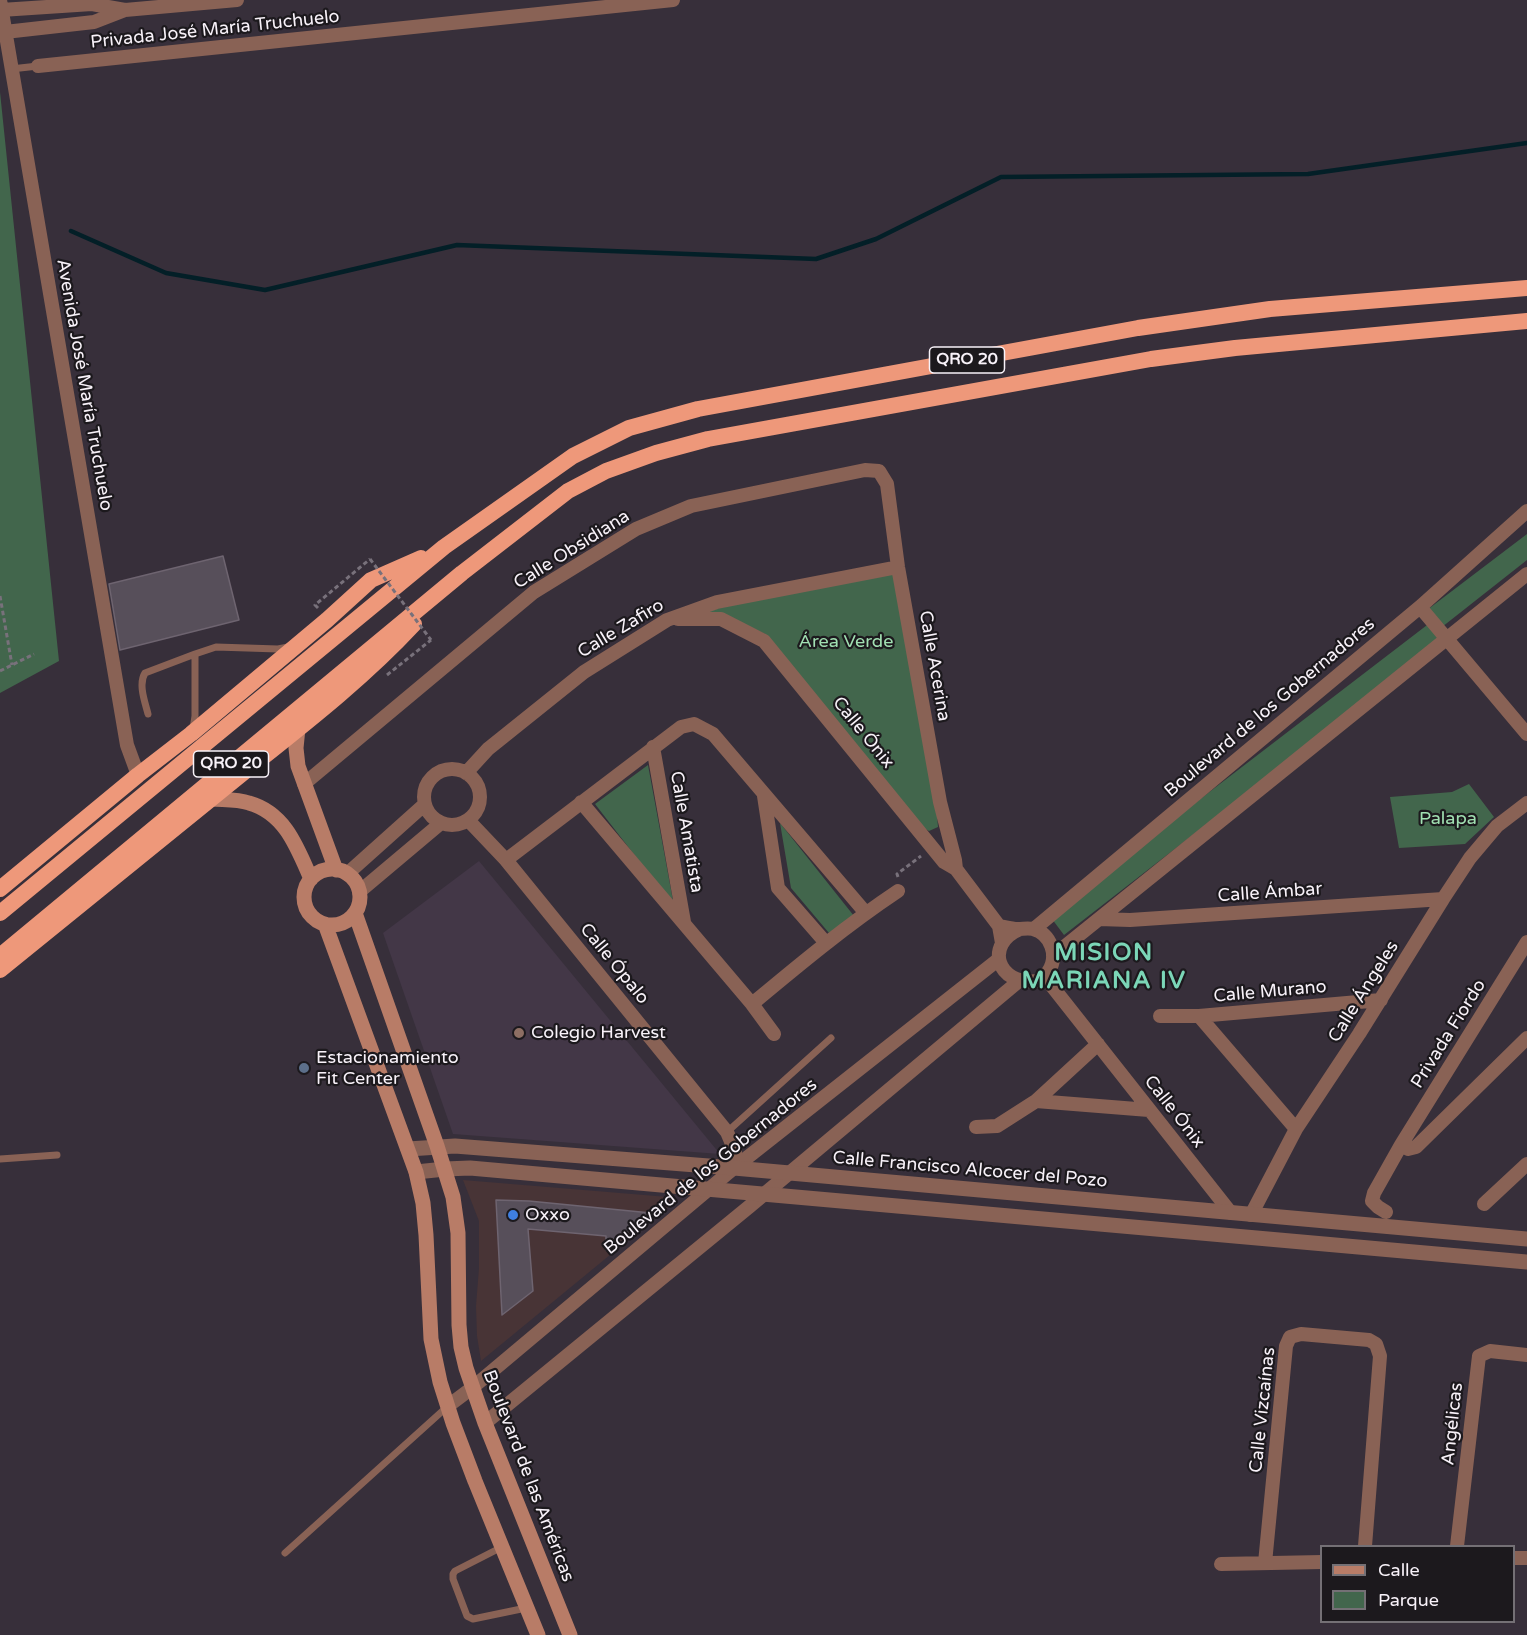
<!DOCTYPE html>
<html>
<head>
<meta charset="utf-8">
<style>
	body { margin:0 }
	#map { position:relative; width:1527px; height:1635px; overflow:hidden; background:#372f3a; font-family:"Varela Round",sans-serif }
	canvas { display:block }
	.legend { position:absolute; left:1320px; top:1545px; width:195px; height:78px; box-sizing:border-box; background:#1c191d; border:2px solid #747075; margin:0; padding:8px 10px; list-style:none; font-size:18px; color:#f8f2f9 }
	.legend li { display:flex; align-items:center; gap:12px; height:30px }
	.legend b { width:30px; border:2px solid #747075 }
</style>
</head>
<body>
<div id="map">
<canvas width="1527" height="1635"></canvas>
<ul class="legend">
<li><b style="height:8px;background:#b87c67"></b>Calle</li>
<li><b style="height:16px;background:#42664c"></b>Parque</li>
</ul>
</div>
<script>
const ctx = document.querySelector('canvas').getContext('2d');
ctx.lineJoin = 'round';
function paint(path, color) {
  ctx.fillStyle = color;
  ctx.fill(path, 'evenodd');
}
function stroke(path, color, width, dash) {
  ctx.strokeStyle = color;
  ctx.lineWidth = width;
  ctx.lineCap = dash ? 'butt' : 'round';
  ctx.setLineDash(dash || []);
  ctx.stroke(path);
}
function label(font, color, halo, rows, align = 'center') {
  ctx.font = font + ' "Varela Round",sans-serif';
  ctx.lineWidth = 4.5;
  ctx.setLineDash([]);
  ctx.textBaseline = 'middle';
  ctx.strokeStyle = halo;
  ctx.fillStyle = color;
  for (const [text, x, y, turn = 0] of rows) {
    ctx.save();
    ctx.translate(x, y);
    ctx.rotate((+turn || 0) * Math.PI / 180);
    ctx.textAlign = isNaN(turn) ? turn : align;
    if (halo) ctx.strokeText(text, 0, 0);
    ctx.fillText(text, 0, 0);
    ctx.restore();
  }
}
const commercial = new Path2D(`
	M463,1180l205,17 4,7 -191,157 -4,-25 -1,-30 3,-38v-47z`);
const built = new Path2D(`
	M479,861l241,293 -267,-20 -70,-201z`);
const green = new Path2D(`
	M0,92l59,569 -59,32z
	M1527,534v26l-85,67 -15,-17z
	M896,569l40,234 2,24 -9,4 -9,-5 -143,-171 -12,-21 -26,-12 -36,-9 32,-10z
	M1431,622l14,17 -381,296 -15,-20z
	M648,765l26,141 -79,-102z
	M1469,784l25,33 -29,27 -66,4 -9,-51 62,-5z
	M780,823l74,93 -25,17 -38,-45z`);
const stream = new Path2D(`
	M71,231l95,42 99,17 192,-45 359,14 60,-20 125,-62 307,-3 219,-31`);
const building = new Path2D(`
	M223,556l16,64 -119,30 -11,-66z
	M496,1200l33,1 122,12 -45,37v-14l-78,-7 5,62 -31,24z`);
const path = new Path2D(`
	M0,596l12,69
	M318,608l-3,-3 55,-46
	M0,671l34,-17
	M387,675l44,-35
	M898,877l-1,-3 24,-18`);
const service = new Path2D(`
	M11,69l27,-3
	M148,714c-3,-12 -10,-30 -3,-41l50,-19
	M193,729l2,-13v-62l21,-7 62,2 10,-2
	M727,1132l104,-94
	M0,1159l57,-4
	M502,1547l-47,24 -2,3v5l14,37 6,3 53,-11
	M285,1553l163,-147`);
const minor = new Path2D(`
	M0,0l127,745 11,30
	M1,10l91,-6 33,6
	M5,32l89,-10 31,-12 112,-10
	M38,66l635,-66
	M1420,607l107,127
	M678,619h43l43,22 180,221 12,7 43,57 3,17
	M653,747l31,175
	M424 797a28 28 0 1 1 56 0a28 28 0 1 1-56 0Z
	M466,773l22,-24 96,-77 83,-52 50,-18 181,-35
	M304,784l230,-192 102,-63 55,-23 174,-36 14,1 8,13 11,83 42,235 15,58 1,9
	M764,796l14,92 48,55
	M581,802l171,202 22,30
	M468,820l38,40 221,272 8,19 -1,17
	M506,860l175,-133 13,-3 19,10 152,178
	M347,874l77,-69
	M359,892l82,-69
	M1099,919l31,1 313,-21
	M999,926c6,1 13,3 19,3 5,0 10,-1 15,0 18,5 26,27 15,43 -3,4 -7,6 -11,9 -40,5 -53,-37 -17,-52
	M1034,929l386,-322 107,-96
	M1053,956l474,-382
	M1044,976l187,237
	M752,1004c48,-40 95,-79 146,-113
	M1160,1016h39l182,-16
	M1199,1016l97,113
	M1036,1101l113,9
	M976,1127l21,-1 39,-25 62,-57
	M1401,1145l7,4 8,-2 111,-109
	M1484,1204l43,-40
	M1386,1212l-8,-5 -6,-6 2,-8 27,-48 126,-203
	M1251,1215l45,-86 63,-95 84,-135 27,-41 27,-32 30,-23
	M448,1406l24,-18 262,-220 265,-209
	M485,1423l265,-217 269,-225
	M1457,1546l22,-190 11,-5 37,4
	M1514,1558h13
	M1265,1563l21,-217 4,-9 11,-3 68,6 7,4 4,12 -15,190
	M1221,1564l101,-2`);
const tertiary = new Path2D(`
	M408,1149l47,-3 279,22 793,71
	M416,1172l29,-3 25,-1 1057,94`);
const secondary = new Path2D(`
	M298,728l-2,20 2,18 38,104
	M212,799c12,1 25,0 37,4 36,10 48,44 62,76
	M304 897a28 28 0 1 1 56 0a28 28 0 1 1-56 0Z
	M355,913l82,233 16,51 5,36 1,92 2,22 5,21 19,55 85,212
	M325,924l91,248 7,31 3,32 5,104 9,43 13,41 22,58 63,154`);
const trunk = new Path2D(`
	M0,889l138,-114 53,-41 136,-114 44,-40 50,-22
	M0,913l444,-366 129,-91 56,-28 69,-19 440,-81 132,-19 257,-21
	M0,956l462,-383 106,-82 38,-20 50,-18 52,-14 443,-80 84,-11 292,-27
	M0,970c81,-66 162,-131 243,-197 59,-47 120,-94 171,-149`);
const pathBridge = new Path2D(`
	M370,559l61,81`);
const markers = [
	[519,1033,6,"#8d6e63"],
	[304,1068,6,"#5c6f8a"],
	[513,1215,6,"#3f7fe0"]
];
const shields = [
	[967,360,75],
	[231,764,75]
];
const shieldNames = [
	["QRO 20",967,360],
	["QRO 20",231,764]
];
const streetNames = [
	["Privada José María Truchuelo",215,30,-6],
	["Avenida José María Truchuelo",84,385,80],
	["Calle Obsidiana",572,550,-32],
	["Calle Zafiro",621,629,-31],
	["Calle Acerina",934,666,80],
	["Boulevard de los Gobernadores",1270,708,-40],
	["Calle Ónix",863,733,51],
	["Calle Amatista",686,832,80],
	["Calle Ámbar",1270,893,-4],
	["Calle Ópalo",614,964,51],
	["Calle Murano",1270,992,-5],
	["Calle Ángeles",1364,992,-58],
	["Privada Fiordo",1449,1034,-58],
	["Calle Ónix",1174,1112,52],
	["Boulevard de los Gobernadores",711,1167,-39],
	["Calle Francisco Alcocer del Pozo",970,1170,5],
	["Calle Vizcaínas",1263,1410,-84],
	["Angélicas",1453,1424,-84],
	["Boulevard de las Américas",528,1476,69]
];
const parkNames = [
	["Área Verde",846,642],
	["Palapa",1448,819]
];
const poiNames = [
	["Colegio Harvest",531,1033],
	["Estacionamiento",316,1058],
	["Fit Center",316,1079],
	["Oxxo",525,1215]
];
const districtNames = [
	["MISION",1104,954],
	["MARIANA IV",1104,982]
];
paint(commercial, '#483436');
paint(built, '#433747');
paint(green, '#42664c');
stroke(stream, '#031f27', 4.5);
paint(building, '#574f5a');
stroke(building, '#6e6470', 1.5);
stroke(path, '#78717b', 3, [4.5, 3]);
stroke(service, '#896255', 7);
stroke(minor, '#896255', 14);
stroke(tertiary, '#896255', 15);
stroke(secondary, '#b87c67', 15);
stroke(trunk, '#ee987a', 16);
stroke(pathBridge, '#78717b', 3, [4.5, 3]);
for (const [x, y, r, color] of markers) {
  const dot = new Path2D();
  dot.arc(x, y, r, 0, 2 * Math.PI);
  ctx.fillStyle = color;
  ctx.fill(dot);
  stroke(dot, '#1c191d', 2);
}
for (const [x, y, w] of shields) {
  const box = new Path2D();
  box.roundRect(x - w / 2, y - 13, w, 26, 4.5);
  ctx.fillStyle = '#1c191d';
  ctx.fill(box);
  stroke(box, '#f8f2f9', 1.5);
}
label('bold 16px', '#f8f2f9', null, shieldNames);
label('18px', '#f8f2f9', '#1c191d', streetNames);
label('18px', '#a1e0b2', '#1c191d', parkNames);
label('18px', '#f8f2f9', '#1c191d', poiNames, 'left');
ctx.letterSpacing = '1.5px';
label('bold 24px', '#7bd6b7', '#1c191d', districtNames);
ctx.letterSpacing = '0px';
</script>
</body>
</html>
